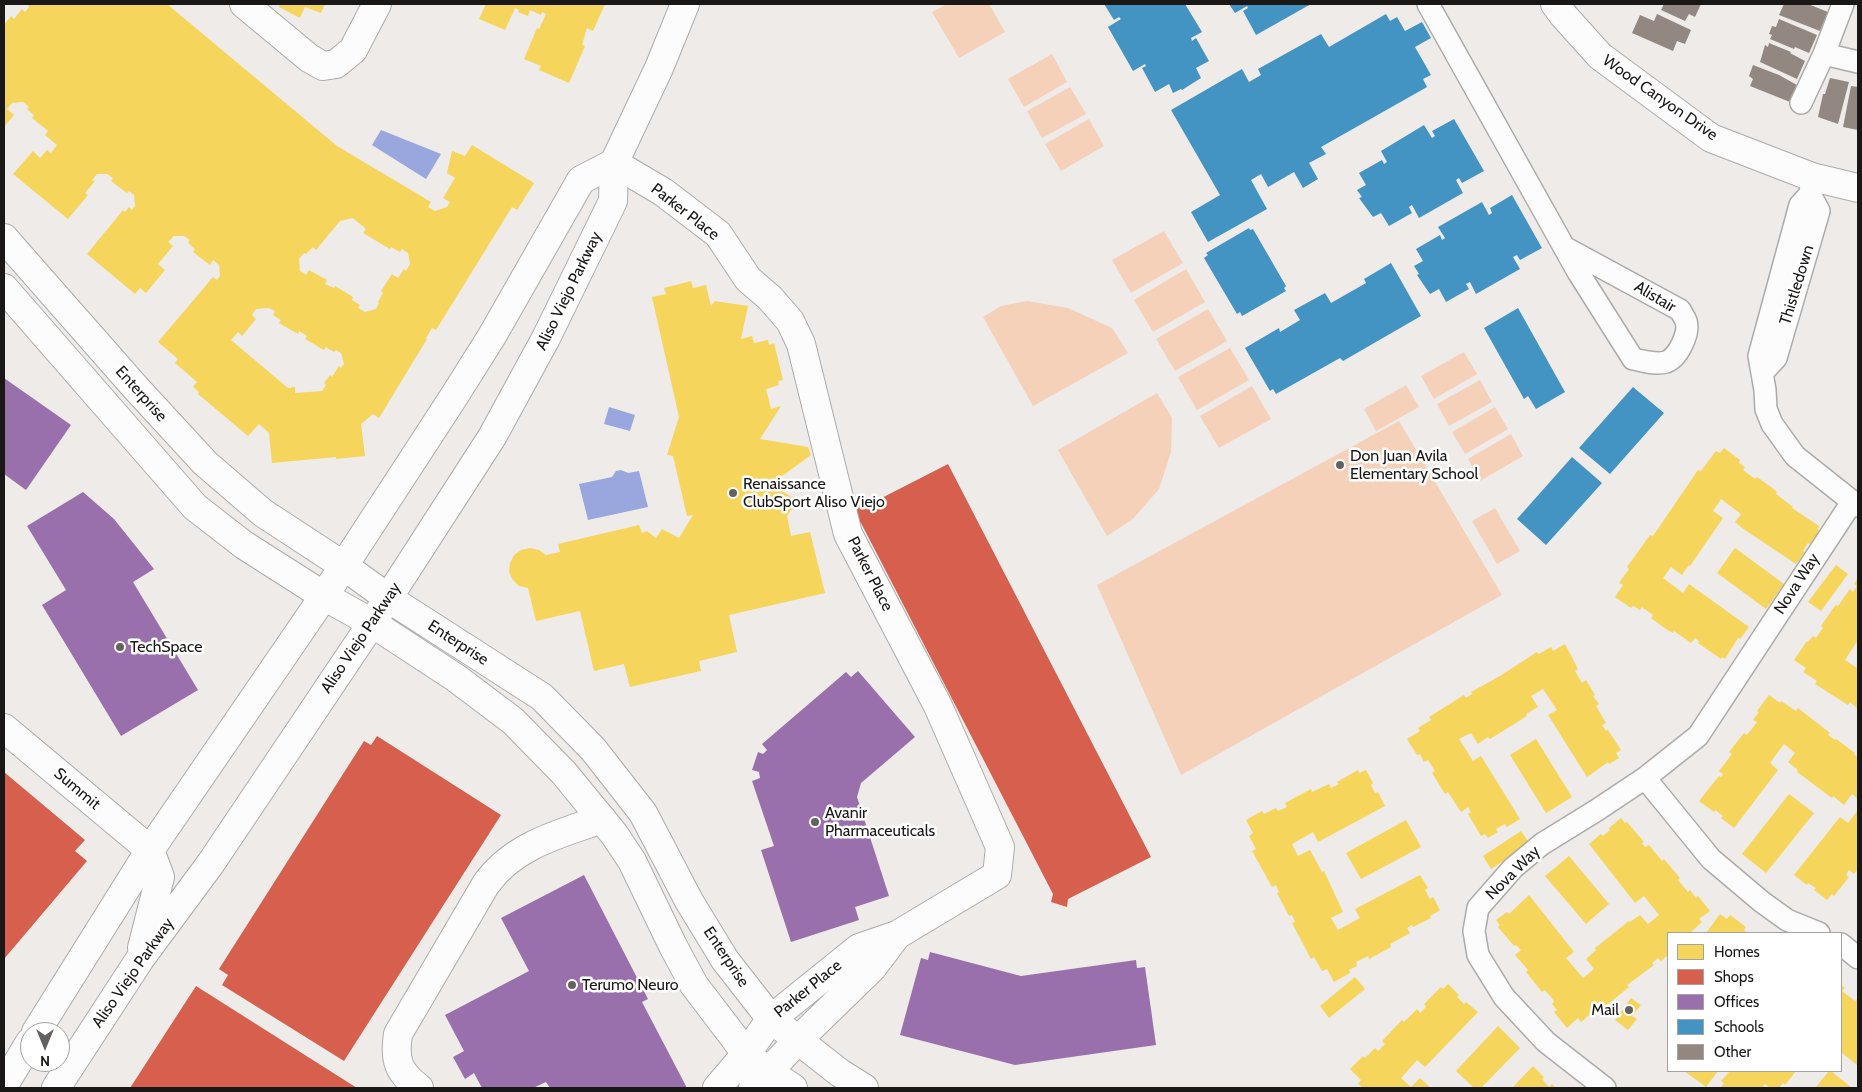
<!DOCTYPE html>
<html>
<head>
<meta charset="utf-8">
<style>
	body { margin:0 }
	#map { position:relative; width:1862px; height:1092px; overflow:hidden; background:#eeebe9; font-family:Cabin,sans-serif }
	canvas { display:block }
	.frame { position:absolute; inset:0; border:5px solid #1a1817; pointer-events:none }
	.legend { position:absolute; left:1667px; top:932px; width:175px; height:140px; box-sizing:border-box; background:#fff; border:1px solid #a3a3a2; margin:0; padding:6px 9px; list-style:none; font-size:15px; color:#1a1817 }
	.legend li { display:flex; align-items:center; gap:10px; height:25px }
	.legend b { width:25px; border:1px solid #a3a3a2 }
	.north { position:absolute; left:20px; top:1022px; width:50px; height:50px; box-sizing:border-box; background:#fff; border:1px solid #a3a3a2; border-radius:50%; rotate:180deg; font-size:14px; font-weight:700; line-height:20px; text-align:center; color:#1a1817 }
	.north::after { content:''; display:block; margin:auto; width:18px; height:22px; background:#646260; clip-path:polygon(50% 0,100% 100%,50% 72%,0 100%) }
</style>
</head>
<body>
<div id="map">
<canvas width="1862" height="1092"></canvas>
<div class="frame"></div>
<ul class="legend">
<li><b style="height:14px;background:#f6d55c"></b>Homes</li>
<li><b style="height:14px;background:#d6604d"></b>Shops</li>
<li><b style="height:14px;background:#9970ab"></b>Offices</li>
<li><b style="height:14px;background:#4393c3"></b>Schools</li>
<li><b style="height:14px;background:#928881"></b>Other</li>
</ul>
<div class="north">N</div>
</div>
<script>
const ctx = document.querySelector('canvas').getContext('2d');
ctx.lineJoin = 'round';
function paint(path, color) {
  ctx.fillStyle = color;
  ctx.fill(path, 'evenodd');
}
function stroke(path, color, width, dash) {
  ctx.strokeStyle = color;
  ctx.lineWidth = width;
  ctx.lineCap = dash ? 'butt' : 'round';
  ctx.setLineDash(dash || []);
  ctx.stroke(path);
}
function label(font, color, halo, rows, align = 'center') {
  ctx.font = font + ' Cabin,sans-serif';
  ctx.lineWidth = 5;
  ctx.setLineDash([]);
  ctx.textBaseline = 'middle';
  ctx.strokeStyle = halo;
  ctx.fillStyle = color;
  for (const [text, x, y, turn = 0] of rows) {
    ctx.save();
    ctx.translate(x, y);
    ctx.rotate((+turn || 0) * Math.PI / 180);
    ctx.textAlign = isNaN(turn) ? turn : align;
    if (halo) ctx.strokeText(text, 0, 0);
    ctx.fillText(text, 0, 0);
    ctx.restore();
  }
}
const green = new Path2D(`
	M947,4h42l16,28 -46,26 -27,-46z
	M1052,54l15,28 -43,25 -16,-28z
	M1070,87l16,27 -44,24 -15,-27z
	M1089,119l15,27 -43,25 -16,-27z
	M1164,231l19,32 -52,30 -19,-33z
	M1186,269l19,33 -52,30 -19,-32z
	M1027,301l41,7 44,20 16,25 -95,53 -50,-89 18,-11z
	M1208,309l19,32 -52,30 -19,-32z
	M1230,348l19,32 -52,30 -19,-33z
	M1464,352l13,22 -43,25 -13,-23z
	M1480,380l12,22 -43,24 -12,-22z
	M1406,385l13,22 -43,24 -12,-22z
	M1252,386l19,33 -52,29 -19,-32z
	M1157,393l15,25 -1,34 -12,37 -26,30 -26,17 -49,-86z
	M1495,407l13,22 -43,25 -13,-22z
	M1399,421l103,174 -321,180 -84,-190z
	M1511,434l12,22 -43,25 -12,-22z
	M1495,508l25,43 -23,13 -25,-43z`);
const water = new Path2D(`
	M381,130l60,24 -15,25 -54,-34z
	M609,407l26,8 -5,16 -26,-7z
	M621,470l7,3 11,-2 9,36 -60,13 -9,-36 33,-7 4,-6z`);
const homes = new Path2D(`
	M28,4h139l170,142 94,56 -3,5 7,4 12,-4 3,-5 -7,-4 12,-20 -8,-5 5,-22 13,5 7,-11 62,38 -17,27 -5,-3 -76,123 -4,-2 -6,10 1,1 -48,79 -6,-4 -12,10 4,32 -29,3v-2l-64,6 -3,-30 -10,-9 -11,12 -50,-42 1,-2 -6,-5 4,-5 -22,-19 3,-4 -20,-17 55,-65 4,3 3,-4 -1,-11 -6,-5 -3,5 -17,-13 2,-3 -7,-6 2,-3 -6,-4h-10l-6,6 5,4 -15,18 7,6 -19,23 -6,-5 -5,6 -48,-40 36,-44 2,2 4,-5 3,3 3,-4 -1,-11 -5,-4 -2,2 -16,-12 2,-3 -6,-4h-10l-5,6 3,1 -10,12 3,2 -20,24 -55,-45 20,-23 7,7 7,-8 4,3 6,-8 -12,-10 3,-4 -16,-13 2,-3 -7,-6 2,-2 -6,-5 -11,1 -5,6 7,6 -10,12v-102l7,-9 3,3 8,-10 3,3 4,-5zM353,218l13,11 -3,4 27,16 1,-2 9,5 2,-3 6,4 2,11 -4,7 -2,-2 -6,9 -6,-4 -11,17 2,2 -5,9 1,1 -3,6 -11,3 -7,-4 2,-3 -8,-5 1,-3 -18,-11 -1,2 -9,-4 2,-4 -18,-10 -3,5 -6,-4 -1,-12 5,-6 2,1 7,-7 3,3 24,-29zM269,308l6,3 -2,4 8,5 -2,3 19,11 1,-3 8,5 -2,3 19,11 2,-3 8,5 2,-2 5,3 3,11 -3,4 -2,-2 -7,11 -2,-2 -6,8 2,2 -4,6 -27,2v-6l-7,1 -57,-48 7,-8 4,4 14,-17 -4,-4 4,-6z
	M280,4h45l-4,9 -16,-6 -5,11 -21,-11z
	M486,4h119l-12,27 -6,-3 -5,17 3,1 -16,37 -30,-13 2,-4 -17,-7 13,-31 2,1 7,-15 -4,-2 -1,3 -11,-5 -2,6 -10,-4 1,-2 -4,-2 -10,22 -26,-11z
	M691,281l2,7 13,-3 5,21 4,-5 33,5 -7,33 11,-3 2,7 14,-3 1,5 5,-2 9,37 -5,1 1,4 -13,4 5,20 10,-3 -21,33 48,8 3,8 -40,29 27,17 -11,15 4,20 19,-4 15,61 -96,22 8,37 -38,9 2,10 -71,16 -6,-23 -30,7 -14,-60 -44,10 -8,-33 -9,-2 -6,-6 -4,-8 1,-9 4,-8 7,-5 9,-2 9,2 7,5 14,-3 -2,-8 81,-19 3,8 5,-2 9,7 6,-9 17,9 14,-23 -6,1 -14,-60 -6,-1 12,-38 -27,-120 14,-3 -2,-6z
	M1724,448l16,12 -1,3 6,4 -2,3 12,9 2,-2 14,10 6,5 -1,2 17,13 -1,1 27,18 -1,4 2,1 -10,13 -2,-1 -5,8 2,1 -9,12 -54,-36 -7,-6 6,-8 -20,-15 -8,12 10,7 -33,48 -1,-1 -7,10 -11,-8 -8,11 20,15 6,-9 60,43 -9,12 -2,-1 -13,21 -3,-2 -1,2 -23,-16 1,-2 -4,-3 -4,5 -17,-12 -1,2 -7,-4 -15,-11 2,-3 -11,-8 -2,3 -7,-4 -2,2 -16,-11 8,-12 -4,-2 10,-14 -2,-2 23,-32 3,1 45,-66 3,1 15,-20 4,2z
	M1735,548l49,36 -18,25 -49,-36z
	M1836,565l12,9 -27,37 -13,-9z
	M1858,578v62l-13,20 12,8 1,-3v44l-8,-7 -2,3 -33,-21 2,-3 -14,-9 3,-4 -12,-8 13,-19 1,1 5,-6 3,2 7,-10 -2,-2 11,-16 4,-5 2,1 12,-17 3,3 4,-6 -3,-2z
	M1565,644l13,25 -3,2 7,12 4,-3 9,15 -2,1 6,8 -3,2 10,17 -4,2 4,6 2,-1 13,20 -5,3 3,5 -10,6 -1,-2 -21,15 -39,-62 9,-5 -14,-21 -12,7 7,11 -12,7 1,2 -37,23 -2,-2 -10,7 -7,-11 -12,6 14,22 8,-5 39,63 -13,8 -2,-3 -9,5 2,3 -10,6 -3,-4 -4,2 -13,-22 3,-2 -3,-5 -7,5 -13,-20 -3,2 -13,-21 3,-2 -7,-11 -4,2 -4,-8 -3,1 -10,-16 13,-8 -2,-3 13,-8 -2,-3 35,-22 2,3 6,-4 -1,-2 29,-16 37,-24 2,2 12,-7 2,4z
	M1769,695l11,8 1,-2 15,10 2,-3 32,25 -2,2 7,5 1,-1 19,14 -1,1 4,4v41l-6,-5 -8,11 -11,-9 -1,2 -35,-26 1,-2 -10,-8 7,-9 -11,-9 -14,19 8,7 -44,58 -13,-10 2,-2 -8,-6 -1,2 -15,-11 20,-25 2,1 2,-3 -4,-3 13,-17 -3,-2 15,-19 3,2 10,-13 -4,-2 6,-8 -2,-1z
	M1536,739l36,58 -26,16 -36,-58z
	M1358,770l1,3 7,-3 7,13 -2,2 4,8 3,-1 7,14 -67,36 -5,-10 -21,12 6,12 12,-6 12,22 2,-1 19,41 -12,6 7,12 22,-12 -5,-9 65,-34 8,13 -3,2 5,9 3,-2 7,13 -10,6 1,2 -18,9 -1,-2 -5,3 3,5 -20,11 1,3 -22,12 -1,-3 -12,6 1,4 -8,4 1,3 -16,9 -7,-13 -5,2 -8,-14 -3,2 -19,-36 3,-1 -3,-7 -3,1 -12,-23 2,-1 -3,-7 -4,2 -20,-36 4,-2 -7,-13 4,-3 -7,-13 16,-9 2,3 12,-6 2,3 9,-4 -2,-4 26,-14 1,3 17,-8 2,4 8,-4 -2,-2z
	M1789,794l25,19 -48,60 -24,-19z
	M1858,810v59l-4,5 -5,-4 -3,5 3,2 -15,19 -2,-2 -5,6 -13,-10 2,-2 -8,-5 -1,2 -13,-10 46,-58 8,6z
	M1621,818l4,5 2,-1 17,20 -2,1 3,4 4,-2 13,16 2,-2 16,19 -2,2 10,12 2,-2 6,8 2,-2 12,15 -11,8 3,3 -12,11h-22v22l-7,6 -3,-3 -6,5 2,2 -27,20 2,2 -33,27 -2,-3 -13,11 -3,-4 -11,10 -13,-16 3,-2 -5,-6 2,-3 -9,-11 -3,2 -16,-20 2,-2 -13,-15 6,-5 -5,-5 -2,1 -16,-19 2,-2 -4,-5 11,-8 2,2 20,-19 45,57 -8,6 17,20 11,-9 -8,-10 10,-9 -1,-2 34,-27 1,1 10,-7 8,9 11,-9 -15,-19 -9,7 -46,-59 12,-10 2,2 7,-6 -1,-2z
	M1406,820l15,27 -60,32 -15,-26z
	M1521,831l9,13 -39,25 -8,-13z
	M1569,856l40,48 -23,20 -41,-48z
	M1720,914l7,5 3,-4 16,12 -2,3 3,3h-41z
	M1355,977l10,12 -36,29 -9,-12z
	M1448,984l11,11 -2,2 7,7 2,-2 12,10 -53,55 -8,-7 -16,18 10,9 9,-9 11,10h-68l-5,-4 3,-4 -11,-11 13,-13 2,2 10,-10 3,3 7,-7 -3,-3 20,-21 2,2 13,-13 3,4 6,-6 -2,-3 17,-17 2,2z
	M1841,985l4,3 -3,3 13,10 2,-2 1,1v66l-17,-14z
	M1631,998l10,7 -9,11 5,3 -9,11 -13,-10z
	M1498,1026l22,22 -39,40h-7l-18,-17z
	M1533,1066l11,11 -2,2 7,8 3,-3 4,4h-44z
	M1684,1071h34l-12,16z
	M1730,1071h66l-11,14 -2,-2 -4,5h-9l-5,-4 -3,4h-42l4,-5 -3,-2z
	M1829,1071h2l21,17h-37z`);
const shops = new Path2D(`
	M948,464l203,393 -83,42 -1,8 -16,-5 2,-8 -192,-371 -8,-4 5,-15 8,2z
	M377,736l124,79 -157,246 -122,-76 6,-10 -9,-6 145,-228 7,4z
	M4,772l81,68 -10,11 12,10 -83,98z
	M196,986l161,102h-227z`);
const offices = new Path2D(`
	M4,378l67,47 -45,65 -22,-16z
	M83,492l31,27 40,50 -21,13 65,108 -77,46 -79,-131 24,-15 -39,-64z
	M858,671l57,66 -54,46 -4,14 32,99 -34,11 4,13 -68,22 -30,-92 13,-4 -22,-65 8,-3 -1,-6 -7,-2 6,-18 5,2 4,-4 -5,-6 84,-72 5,5z
	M584,875l64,124 -6,3 45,86h-137l-4,-6 -13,6h-51l-8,-15 -9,6 -12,-22 11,-6 -19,-36 84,-44 -28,-53z
	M930,952l91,24 115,-16 1,8 8,-1 11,78 -141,20 -115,-30 21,-77 7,2z`);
const schools = new Path2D(`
	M1104,4h81l17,28 -11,6 1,3 4,-3 13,23 -13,7 5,10 -19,12 -1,-1 -8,4 -4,-9 -14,8 -13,-24 4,-2 -1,-2 -12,7 -25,-44 13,-8 -2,-2 -5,3z
	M1229,4h82l-55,31 -13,-24 5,-3 -1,-2 -12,7z
	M1386,14l4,7 7,-4 8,14 17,-9 9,16 -16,9 16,28 -8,4 4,8 -106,60 5,7 -17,9 9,16 -15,9 -9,-16 -26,15 -7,-13 -10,6 16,29 -59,33 -17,-30 29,-17 -49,-85 71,-41 7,13 12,-7 -3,-6 63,-35 8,13z
	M1454,119l30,52 -22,12 -3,-5 -3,2 7,13 -44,25 -7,-13 -3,2 3,6 -23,13 -8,-13 -8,4 -14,-19 3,-1 -5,-7 9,-5 -7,-12 23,-13 2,4 3,-2 -6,-11 43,-26 8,13 3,-2 -3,-5z
	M1512,195l30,53 -22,12 -3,-5 -4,2 7,12 -44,25 -6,-12 -4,2 3,5 -23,13 -7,-13 -9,5 -13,-19 2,-1 -5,-8 9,-5 -7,-12 24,-14 2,5 3,-2 -7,-11 44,-25 7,13 3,-2 -2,-5z
	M1249,228l1,2 3,-1 33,57 -2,2 2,3 -44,25 -2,-4 -3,2 -33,-56 4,-3 -2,-2z
	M1391,263l30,53 -78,45 -3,-3 -64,36 -3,-5 -3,2 -25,-43 34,-20 1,4 20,-12 -6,-10 31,-17 6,10 35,-20 -2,-4z
	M1518,308l47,84 -29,17 -8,-13 -4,3 -40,-71z
	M1633,387l31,26 -54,61 -31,-26z
	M1572,457l30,26 -56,62 -29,-26z`);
const building = new Path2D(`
	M1664,4h37l-6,13 -6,-3 -4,7 -24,-11z
	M1784,4h24l20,8 -8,19 -41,-16z
	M1657,14l34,16 -6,14 -8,-3 -4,10 -41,-18 8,-18 14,6z
	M1779,19l38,16 -8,18 -14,-6 -1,2 -24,-10 2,-4 -3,-1 3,-8 4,1z
	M1769,43l22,9 -1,1 15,8 -8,18 -37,-17 5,-17 3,2z
	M1753,65l26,10 18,10 -7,17 -40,-16 3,-7 -4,-3z
	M1830,78l19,4 -11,42 -20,-7 5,-23h2z
	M1851,86l7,1v43l-15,-3z`);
const minor = new Path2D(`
	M1428,4l150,268 55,87c11,2 22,6 33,3 12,-4 24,-29 20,-41 -2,-4 -4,-8 -6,-11l-116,-63
	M1824,54l34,8
	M1801,103l23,-49 19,-50
	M1812,177l-2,17 -10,11 -41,151 6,34 1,19 6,15 23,32 63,50
	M1762,373l14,-15 43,-147 -9,-17
	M1645,778l53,-42 154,-234
	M1841,944l17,14
	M1605,1088l-59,-46 -42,-45 -26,-42 -4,-24 4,-23 35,-40 29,-24 55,-34 48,-32 66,81 51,43 25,18 32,13`);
const tertiary = new Path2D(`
	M244,4l65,54 14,8 13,-2 17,-14 24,-46
	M1555,4l9,12 36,40 111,82 101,39 46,11
	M614,163l49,29 55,42 30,45 22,19 20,23 11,23 47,190 90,172 62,141 -3,28 -100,60 -38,13 -88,71 -25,35 -29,34
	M4,728l146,122
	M419,1088c-21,-16 -25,-28 -21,-54l88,-150c28,-39 73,-50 116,-65
	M753,1088l45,-48 74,-72 25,-33`);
const secondary = new Path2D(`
	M4,238l131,149 70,76 58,50 81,53 44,32 154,99 51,52 50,64 46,88 36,59 46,59 69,54 24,15
	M4,288l191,219 49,38 80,51 48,27 84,55 57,43 51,52 50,61 18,27 41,85 21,39 42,55 10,14 21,17 26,17
	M142,948l18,-71 -10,-27
	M36,1032l114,-182 174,-254 129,-198 39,-62 89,-156 33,-17
	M4,1085l26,-43
	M56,1088l84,-129 71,-96 161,-240 120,-186 54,-99 67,-137 1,-38 45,-95 26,-64`);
const markers = [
	[1340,465,5,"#646260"],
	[733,493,5,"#646260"],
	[120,647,5,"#646260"],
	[815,822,5,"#646260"],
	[572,985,5,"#646260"],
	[1629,1010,5,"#646260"]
];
const streetNames = [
	["Wood Canyon Drive",1660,98,35],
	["Parker Place",685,212,38],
	["Thistledown",1797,285,-73],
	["Aliso Viejo Parkway",569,291,-64],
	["Alistair",1655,297,31],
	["Enterprise",141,394,48],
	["Parker Place",870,574,63],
	["Nova Way",1797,584,-57],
	["Aliso Viejo Parkway",361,638,-56],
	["Enterprise",458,643,33],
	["Summit",77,789,40],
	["Nova Way",1513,873,-45],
	["Enterprise",726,957,56],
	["Aliso Viejo Parkway",133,973,-55],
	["Parker Place",808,989,-39]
];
const poiNames = [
	["Don Juan Avila",1350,456],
	["Elementary School",1350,474],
	["Renaissance",743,484],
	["ClubSport Aliso Viejo",743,502],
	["TechSpace",130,647],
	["Avanir",825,813],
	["Pharmaceuticals",825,831],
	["Terumo Neuro",582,985],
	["Mail",1619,1010,"right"]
];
paint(green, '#f5d1b9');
paint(water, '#99a7de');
paint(homes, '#f6d55c');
paint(shops, '#d6604d');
paint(offices, '#9970ab');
paint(schools, '#4393c3');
paint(building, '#928881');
stroke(minor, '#adabaa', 24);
stroke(tertiary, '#adabaa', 30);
stroke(secondary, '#adabaa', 30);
stroke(minor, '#fcfcfc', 21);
stroke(tertiary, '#fcfcfc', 28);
stroke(secondary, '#fcfcfc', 28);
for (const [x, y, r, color] of markers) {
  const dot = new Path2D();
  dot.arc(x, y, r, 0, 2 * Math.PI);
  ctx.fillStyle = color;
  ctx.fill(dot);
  stroke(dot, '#fff', 2);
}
label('16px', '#1a1817', '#fff', streetNames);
label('16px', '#1a1817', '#fff', poiNames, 'left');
</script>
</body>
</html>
